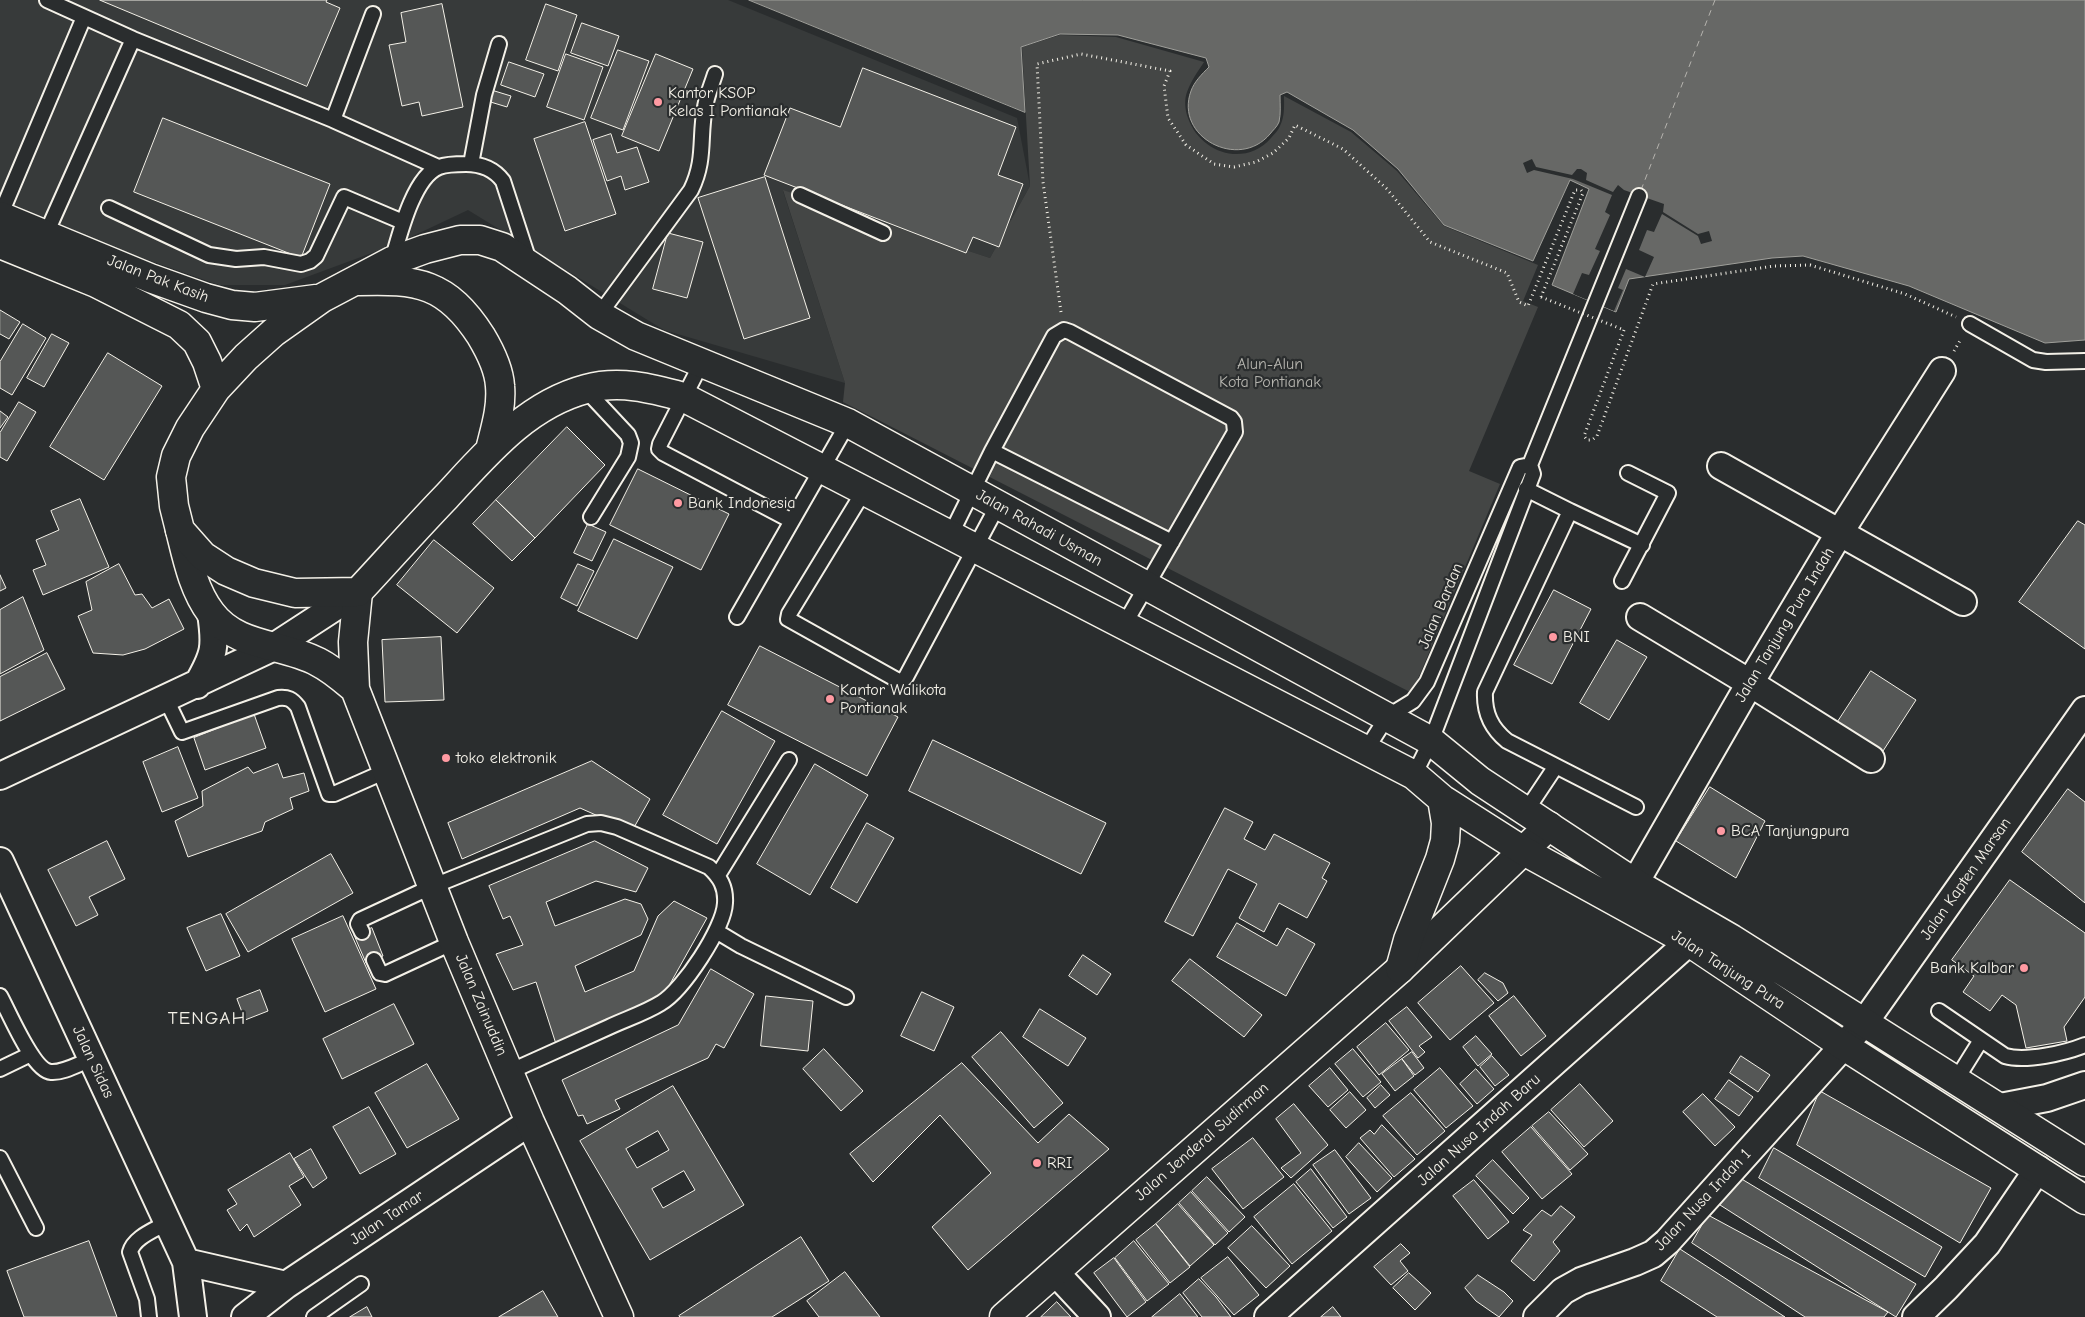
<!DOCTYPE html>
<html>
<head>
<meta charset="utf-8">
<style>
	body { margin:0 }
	canvas { display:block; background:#2a2d2e }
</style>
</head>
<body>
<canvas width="2085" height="1317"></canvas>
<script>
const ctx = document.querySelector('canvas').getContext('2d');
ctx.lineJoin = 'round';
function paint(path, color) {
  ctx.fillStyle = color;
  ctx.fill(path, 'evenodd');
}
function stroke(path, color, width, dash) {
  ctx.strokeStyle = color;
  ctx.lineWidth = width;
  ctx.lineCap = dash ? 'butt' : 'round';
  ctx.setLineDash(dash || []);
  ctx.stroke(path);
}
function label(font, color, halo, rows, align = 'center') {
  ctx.font = font + ' "Comic Neue",sans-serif';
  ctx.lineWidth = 4.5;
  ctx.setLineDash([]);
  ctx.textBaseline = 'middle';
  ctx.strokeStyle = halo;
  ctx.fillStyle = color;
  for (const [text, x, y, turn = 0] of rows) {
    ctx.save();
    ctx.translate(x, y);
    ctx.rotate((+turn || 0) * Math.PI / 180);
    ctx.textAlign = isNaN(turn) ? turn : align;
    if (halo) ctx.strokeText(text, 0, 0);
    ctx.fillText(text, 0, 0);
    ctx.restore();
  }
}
const built = new Path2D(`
	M0,0h728l289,118 13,68 -40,72 -207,-67 62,192 -181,-53 -196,-120 -72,34 -111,41h-66l-219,-77z`);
const green = new Path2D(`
	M1060,35l56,2 88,25c-6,9 -13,19 -17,30 -3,8 -2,18 1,26 12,35 57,50 83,20 3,-4 7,-7 9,-12 5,-10 4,-20 4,-30l67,36 46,39 47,55 94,39 -15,36 15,6 -69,164 31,13 -88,209 -569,-291 2,-19 -62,-193 207,68 40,-72 -8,-139z`);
const water = new Path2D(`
	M749,0h1336v340l-40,3 -136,-57 -106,-30 -31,2 -143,21 -13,33 -64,-27 37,-96 -19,-9 -37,81 -89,-36 -46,-56 -45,-39 -66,-38 -7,3c0,10 1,18 -1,27 -2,5 -6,8 -9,12 -31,37 -96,3 -79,-43 3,-9 11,-17 18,-24l-3,-9 -88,-23 -58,-1 -39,13 4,65z`);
const pier = new Path2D(`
	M1532,159l4,8 36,8 5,-6h4l6,4 -1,7 27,12 5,-7 6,5 40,14 -1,8 35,22 11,-3 3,10 -11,3 -3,-8 -36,-22 -8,18 -7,-2 -8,20 15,7 -9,20 -19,-8 -8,19 5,2 -9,21 -41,-17 9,-21 7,2 11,-24 -5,-2 15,-34 -5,-3 7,-17 -39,-16 -39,-9 -7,3 -4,-10z`);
const ferry = new Path2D(`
	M1641,190l74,-190`);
const building = new Path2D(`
	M100,0h227l-1,2 14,6 -33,78z
	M442,4l21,103 -41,9 -3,-14 -17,4 -13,-61 17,-3 -5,-29z
	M546,4l31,11 -19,56 -32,-11z
	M582,23l37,13 -11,30 -37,-13z
	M618,50l31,11 -26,69 -32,-12z
	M566,54l37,13 -19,53 -37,-13z
	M656,54l37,15 -34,82 -37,-15z
	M509,62l35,12 -9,23 -34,-12z
	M863,68l153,59 -18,48 25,9 -24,63 -26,-10 -7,16 -202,-78 26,-67 50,19z
	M488,89l23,7 -4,11 -23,-7z
	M163,118l167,66 -29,74 -167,-66z
	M585,122l31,92 -51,17 -31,-92z
	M611,134l6,19 20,-6 12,35 -24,8 -4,-14 -14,5 -14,-41z
	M765,177l45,141 -66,21 -46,-141z
	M668,233l35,9 -16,56 -34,-9z
	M0,310l20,12 -11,17 -9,-5z
	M23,324l23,14 -34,57 -12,-7v-26z
	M52,334l17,9 -25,44 -17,-9z
	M108,353l54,33 -58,94 -54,-33z
	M19,402l17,10 -29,49 -7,-4v-24z
	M0,411l8,6 -8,11z
	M567,427l38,38 -70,73 -39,-38z
	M638,469l91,45 -28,56 -91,-45z
	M80,499l29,68 -66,28 -10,-25 13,-5 -10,-25 23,-10 -8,-19z
	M496,500l39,38 -23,23 -39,-37z
	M2078,521l7,4v124l-66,-47z
	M588,524l18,8 -14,29 -18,-8z
	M614,539l59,28 -36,72 -59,-28z
	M434,540l60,48 -37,45 -60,-48z
	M119,564l16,31 7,-1 10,14 17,-9 15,30 -39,20 -22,6 -30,-2 -15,-37 14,-6 -6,-28z
	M578,564l16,7 -17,35 -16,-8z
	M0,575l6,13 -6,3z
	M1554,590l37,19 -39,75 -38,-19z
	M23,597l21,53 -44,24v-64z
	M441,637l3,63 -59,2 -3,-62z
	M1617,640l30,17 -38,63 -29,-17z
	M760,646l138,71 -31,59 -139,-71z
	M47,653l18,36 -65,32v-44z
	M1871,671l45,29 -33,51 -46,-28z
	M722,711l53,30 -58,103 -54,-29z
	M254,714l12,34 -61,22 -11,-32z
	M933,740l173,83 -25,51 -172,-83z
	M178,747l20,51 -36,14 -19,-50z
	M592,761l58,38 -18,32 -52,-23 -118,51 -14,-36z
	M278,764l5,14 21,-5 5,18 -19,7 3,11 -28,13 -3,9 -74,26 -13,-36 28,-15 -1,-15 46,-24 5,6z
	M815,764l53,31 -58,100 -53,-31z
	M1710,787l55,34 -29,57 -60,-37z
	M2068,789l17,13v101l-63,-51z
	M1225,808l28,14 -9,17 21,11 9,-16 56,29 -8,15 5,3 -20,37 -28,-15 -15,29 -25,-14 18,-34 -29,-15 -35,67 -28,-14z
	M867,823l27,15 -37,65 -26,-15z
	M107,841l18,38 -36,18 9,18 -22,11 -28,-56z
	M595,841l53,27 -12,24 -40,-11 -50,21 9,24 70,-27 16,5 7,15 -7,16 -66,31 10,26 49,-21 24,-55 16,-15 33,17 -46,82 -105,44 -20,-62 -23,8 -17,-36 27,-9 -13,-29 -7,3 -14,-33z
	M331,854l22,39 -105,59 -22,-38z
	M2010,880l75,53v64l-21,30 3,14 -41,7 -10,-43 -14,-10 -12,16 -27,-19 11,-16 -22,-16z
	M221,914l19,42 -34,15 -19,-43z
	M343,916l33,73 -51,23 -33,-73z
	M1237,923l40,23 10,-18 28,16 -29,52 -69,-39z
	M372,928l11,28 -17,7 -12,-28z
	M1083,955l28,19 -14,21 -28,-19z
	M1190,959l72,56 -18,22 -72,-56z
	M1461,966l33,37 -44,37 -32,-37z
	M711,969l43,25 -30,54 -8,-4 -8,14 -93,42 5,9 -33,15 -4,-9 -5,1 -16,-36 116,-55z
	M1485,973l18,10 5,10 -10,8 -20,-21z
	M260,990l8,21 -23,9 -8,-21z
	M922,992l32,15 -20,44 -33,-15z
	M766,996l47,5 -5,50 -47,-5z
	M1514,996l32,40 -25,20 -32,-40z
	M394,1004l20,40 -72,35 -19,-40z
	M1407,1007l25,30 -13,9 6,6 -7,6 -29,-37z
	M1040,1009l46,29 -18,28 -45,-29z
	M1386,1023l23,27 -30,25 -22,-28z
	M1001,1032l62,71 -29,25 -62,-71z
	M1476,1036l16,18 -14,12 -15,-19z
	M824,1049l39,42 -22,20 -38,-42z
	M1353,1049l28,33 -18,15 -28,-33z
	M1412,1052l12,16 -9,7 -13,-16z
	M1492,1056l17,19 -14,11 -15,-19z
	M1741,1056l29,19 -12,17 -28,-19z
	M1402,1059l12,17 -19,15 -13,-17z
	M962,1063l76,80 31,-29 40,35 -141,121 -36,-43 59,-54 -51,-58 -67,67 -23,-28z
	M427,1064l32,55 -52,29 -32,-55z
	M1330,1068l18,22 -20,17 -19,-21z
	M1440,1068l33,38 -27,22 -32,-38z
	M1476,1069l18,20 -17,15 -17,-20z
	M1729,1080l24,17 -14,19 -24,-17z
	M1580,1084l33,37 -29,26 -33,-37z
	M1381,1085l9,10 -15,13 -8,-10z
	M673,1086l71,119 -94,55 -70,-119zM658,1131l11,19 -32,18 -11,-19zM684,1171l11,19 -32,18 -11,-19z
	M1820,1091l171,97 -31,55 -163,-98z
	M1350,1092l16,18 -20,18 -16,-18z
	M1411,1093l34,38 -28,24 -34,-39z
	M1703,1094l32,33 -20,19 -32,-34z
	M1294,1104l34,41 -37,33 -10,-10 20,-15 -25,-34z
	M369,1107l27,47 -36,20 -27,-47z
	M1549,1112l39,42 -18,16 -38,-44z
	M1382,1125l33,34 -21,18 -34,-39 10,-8 4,4z
	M1531,1127l41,47 -30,25 -40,-47z
	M1253,1138l31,39 -41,32 -31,-40z
	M1359,1143l33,35 -15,14 -31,-35z
	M1774,1148l168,99 -17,30 -166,-99z
	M311,1149l16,29 -14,10 -19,-29z
	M1335,1150l36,48 -22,16 -36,-49z
	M290,1153l14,24 -15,9 12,19 -47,32 -7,-13 -7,7 -13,-21 10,-6 -9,-14z
	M1493,1160l36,38 -16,16 -37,-38z
	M1311,1169l36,48 -14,11 -37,-46z
	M1207,1177l38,40 -16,15 -37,-41z
	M1740,1178l176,106 -20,33 -176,-112z
	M1474,1180l35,42 -21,17 -35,-43z
	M1294,1184l38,47 -40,33 -38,-47z
	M1191,1192l37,41 -13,12 -36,-42z
	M1178,1204l36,41 -24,21 -34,-42z
	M1561,1206l14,11 -22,25 7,9 -26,30 -23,-20 21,-26 -9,-5 19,-20 9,6z
	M1708,1215l180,97 -4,5h-79l-113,-74z
	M1156,1224l34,43 -20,16 -34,-43z
	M1252,1226l38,40 -24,22 -38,-40z
	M801,1237l28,44 -57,36h-92l-1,-1z
	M89,1241l28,76h-93l-17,-46z
	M1134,1241l35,43 -22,17 -32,-43z
	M1401,1244l9,9 -10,8 8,10 -17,14 -17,-18z
	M1680,1249l105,68h-68l-56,-36z
	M1228,1257l31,38 -25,20 -33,-37z
	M1114,1258l32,44 -19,15 -33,-44z
	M845,1272l35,45h-61l-12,-16z
	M1409,1273l22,20 -16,17 -22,-22z
	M1478,1275l26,17 9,9 -14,16 -23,-16 -11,-13z
	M1199,1279l17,18 15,20h-29l-19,-24z
	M543,1291l15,26h-59z
	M1180,1294l18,23h-46z
	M1057,1302l14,15h-30z
	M367,1307l5,10h-22z
	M1333,1307l8,10h-20z`);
const path = new Path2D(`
	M1061,312l-18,-130 -6,-118 44,-10 89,17 -6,15 4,32 18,27 28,19 20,3 22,-5 17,-9 16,-15 6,-13 48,24 44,40 43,53 77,31 12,29 9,4 47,-116h6l2,3 -42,104
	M1624,330l-40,106 3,4h5l5,-4 56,-152 121,-18 36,-1 95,29 51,23
	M1954,351l7,-12`);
const service = new Path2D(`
	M47,0l86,39 200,81 105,47
	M333,120l40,-106
	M471,164l13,-69 15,-51
	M800,195l83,38
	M109,208l100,47 27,4 28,-2 37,7 9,-3 6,-5 28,-59 59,25
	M0,216l84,-199
	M46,234l87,-195
	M392,261c7,-24 21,-84 47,-94 8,-3 18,-3 27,-3 14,0 28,5 37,17l26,80
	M599,315l92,-125c15,-31 8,-52 14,-83 2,-12 7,-23 10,-33
	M1970,324l63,36 13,2 39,-1
	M702,362l-42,82 -1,5 4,4 129,68
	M585,389l43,46 3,8 -3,14 -37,60
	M992,451l180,91
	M1526,489l44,22
	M864,491l-75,123 -1,5 109,61 5,1 4,-4 92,-172
	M950,536l42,-85 62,-115 10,-6 6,2 161,86 3,4 1,10 -111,193
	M1622,581l46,-88 -40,-20
	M737,617l111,-194
	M166,699l16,33 96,-34c10,-1 14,1 20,9l31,87h5l52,-23
	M1366,750l21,-33 26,-16 14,-19 93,-215 10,-2
	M1414,775l17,-34 102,-267 -3,-9 109,-269
	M1636,807l-129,-66c-16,-13 -23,-28 -22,-49l85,-181 72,34
	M1526,811l30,-45
	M718,875l71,-115
	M716,931l25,15 105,51
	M362,932l-4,-8 2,-4 71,-33 156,-63 14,-1 16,4 92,40c11,10 17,20 16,36 -1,25 -42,87 -64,100 -16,10 -35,16 -52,24 -33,15 -67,30 -100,45
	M374,960l6,13 5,1 69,-32
	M0,996c9,16 33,75 51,76 13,1 29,-9 41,-13
	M1939,1011l66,45c21,6 60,-3 80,-11
	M0,1069l31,-15
	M1956,1080l25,-40
	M0,1158l36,70
	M149,1317l-2,-18 -17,-47c4,-15 25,-22 38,-30
	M314,1317l47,-33`);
const minor = new Path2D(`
	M1721,466l242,136
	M1640,617l110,66 121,76
	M197,685c18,-31 19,-38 14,-72
	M0,776l272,-128 86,-56
	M0,861l186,401 7,55
	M1635,883l115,-200 90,-151 102,-161
	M2000,1107l47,-9 38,-13
	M186,1262l100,23
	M1055,1272l42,45
	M245,1317l41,-32 244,-163
	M1268,1317l421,-375
	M1537,1317l26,-26 18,-10 54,-19 18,-8 14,-12 197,-219 221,-313
	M1916,1317l30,-29 41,-44 51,-75`);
const tertiary = new Path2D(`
	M180,530c7,28 13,59 31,83 26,35 71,30 107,49 14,7 25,17 37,27
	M358,592l-5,50 2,47 99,253 76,180 89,195
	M1004,1317l396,-348 149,-143`);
const trunk = new Path2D(`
	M0,216l150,62 56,20 26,7 23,2 61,-8
	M0,244l96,39 83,42 18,17 10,20 9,27
	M358,281c60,-2 89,2 123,55 9,15 18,33 19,50 2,22 -5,43 -10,64
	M1400,969l8,-29 32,-81 5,-18 1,-18 -4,-24
	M2085,1162l-353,-223 -97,-56 -155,-102 -49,-40 -583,-318 -212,-87 -37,-21 -32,-25 -65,-43 -22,-7h-20l-35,9 -33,12 -70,37 -48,34 -28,25 -30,32 -26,39 -14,28 -5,21 3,29 6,24 23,26 23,15 28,12 41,10 63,-1c29,-31 58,-64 88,-95 40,-43 80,-92 140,-108 33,-9 65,-1 97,8l731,378 28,24 80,51 167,92 155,104 241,154`);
const pathBridge = new Path2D(`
	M1541,297l83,33`);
const markers = [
	[658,102,5,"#ff9aa2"],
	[678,503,5,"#ff9aa2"],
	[1553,637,5,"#ff9aa2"],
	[830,699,5,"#ff9aa2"],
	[446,758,5,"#ff9aa2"],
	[1721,831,5,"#ff9aa2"],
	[2024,968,5,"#ff9aa2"],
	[1037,1163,5,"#ff9aa2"]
];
const poiNames = [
	["Kantor KSOP",668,93],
	["Kelas I Pontianak",668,111],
	["Bank Indonesia",688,503],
	["BNI",1563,637],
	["Kantor Walikota",840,690],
	["Pontianak",840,708],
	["toko elektronik",456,758],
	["BCA Tanjungpura",1731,831],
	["Bank Kalbar",2014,968,"right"],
	["RRI",1047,1163]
];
const streetNames = [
	["Jalan Pak Kasih",158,279,21],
	["Jalan Rahadi Usman",1039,528,29],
	["Jalan Bardan",1441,606,-67],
	["Jalan Tanjung Pura Indah",1785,625,-59],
	["Jalan Kapten Marsan",1966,879,-55],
	["Jalan Tanjung Pura",1728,970,33],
	["Jalan Zainuddin",481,1005,67],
	["Jalan Sidas",93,1062,65],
	["Jalan Nusa Indah Baru",1479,1130,-42],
	["Jalan Jenderal Sudirman",1202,1142,-41],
	["Jalan Nusa Indah 1",1703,1200,-47],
	["Jalan Tamar",387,1218,-34]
];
const parkNames = [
	["Alun-Alun",1270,364],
	["Kota Pontianak",1270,382]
];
const quarterNames = [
	["TENGAH",207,1019]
];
paint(built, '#373a3a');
paint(green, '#444645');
paint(water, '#676866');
stroke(water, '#9f9f9a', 1);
paint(pier, '#2a2d2e');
stroke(ferry, '#b5b3ae', 1, [6, 5]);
paint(building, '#555756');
stroke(building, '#f4f1e8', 1);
stroke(service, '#f4f1e8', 18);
stroke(minor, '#f4f1e8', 30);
stroke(tertiary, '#f4f1e8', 31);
stroke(trunk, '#f4f1e8', 31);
stroke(path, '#f4f1e8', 3, [1, 4]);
stroke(service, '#2a2d2e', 14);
stroke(minor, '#2a2d2e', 26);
stroke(tertiary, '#2a2d2e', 28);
stroke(trunk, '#2a2d2e', 28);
stroke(pathBridge, '#f4f1e8', 3, [1, 4]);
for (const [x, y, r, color] of markers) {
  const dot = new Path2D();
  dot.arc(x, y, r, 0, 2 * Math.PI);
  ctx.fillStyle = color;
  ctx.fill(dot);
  stroke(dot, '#2a2d2e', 2);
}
label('16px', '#f4f1e8', '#2a2d2e', poiNames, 'left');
label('16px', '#f4f1e8', '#2a2d2e', streetNames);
label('16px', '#b6b5af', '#2a2d2e', parkNames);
ctx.letterSpacing = '1px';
label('19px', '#f4f1e8', '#2a2d2e', quarterNames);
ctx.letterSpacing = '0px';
</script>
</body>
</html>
